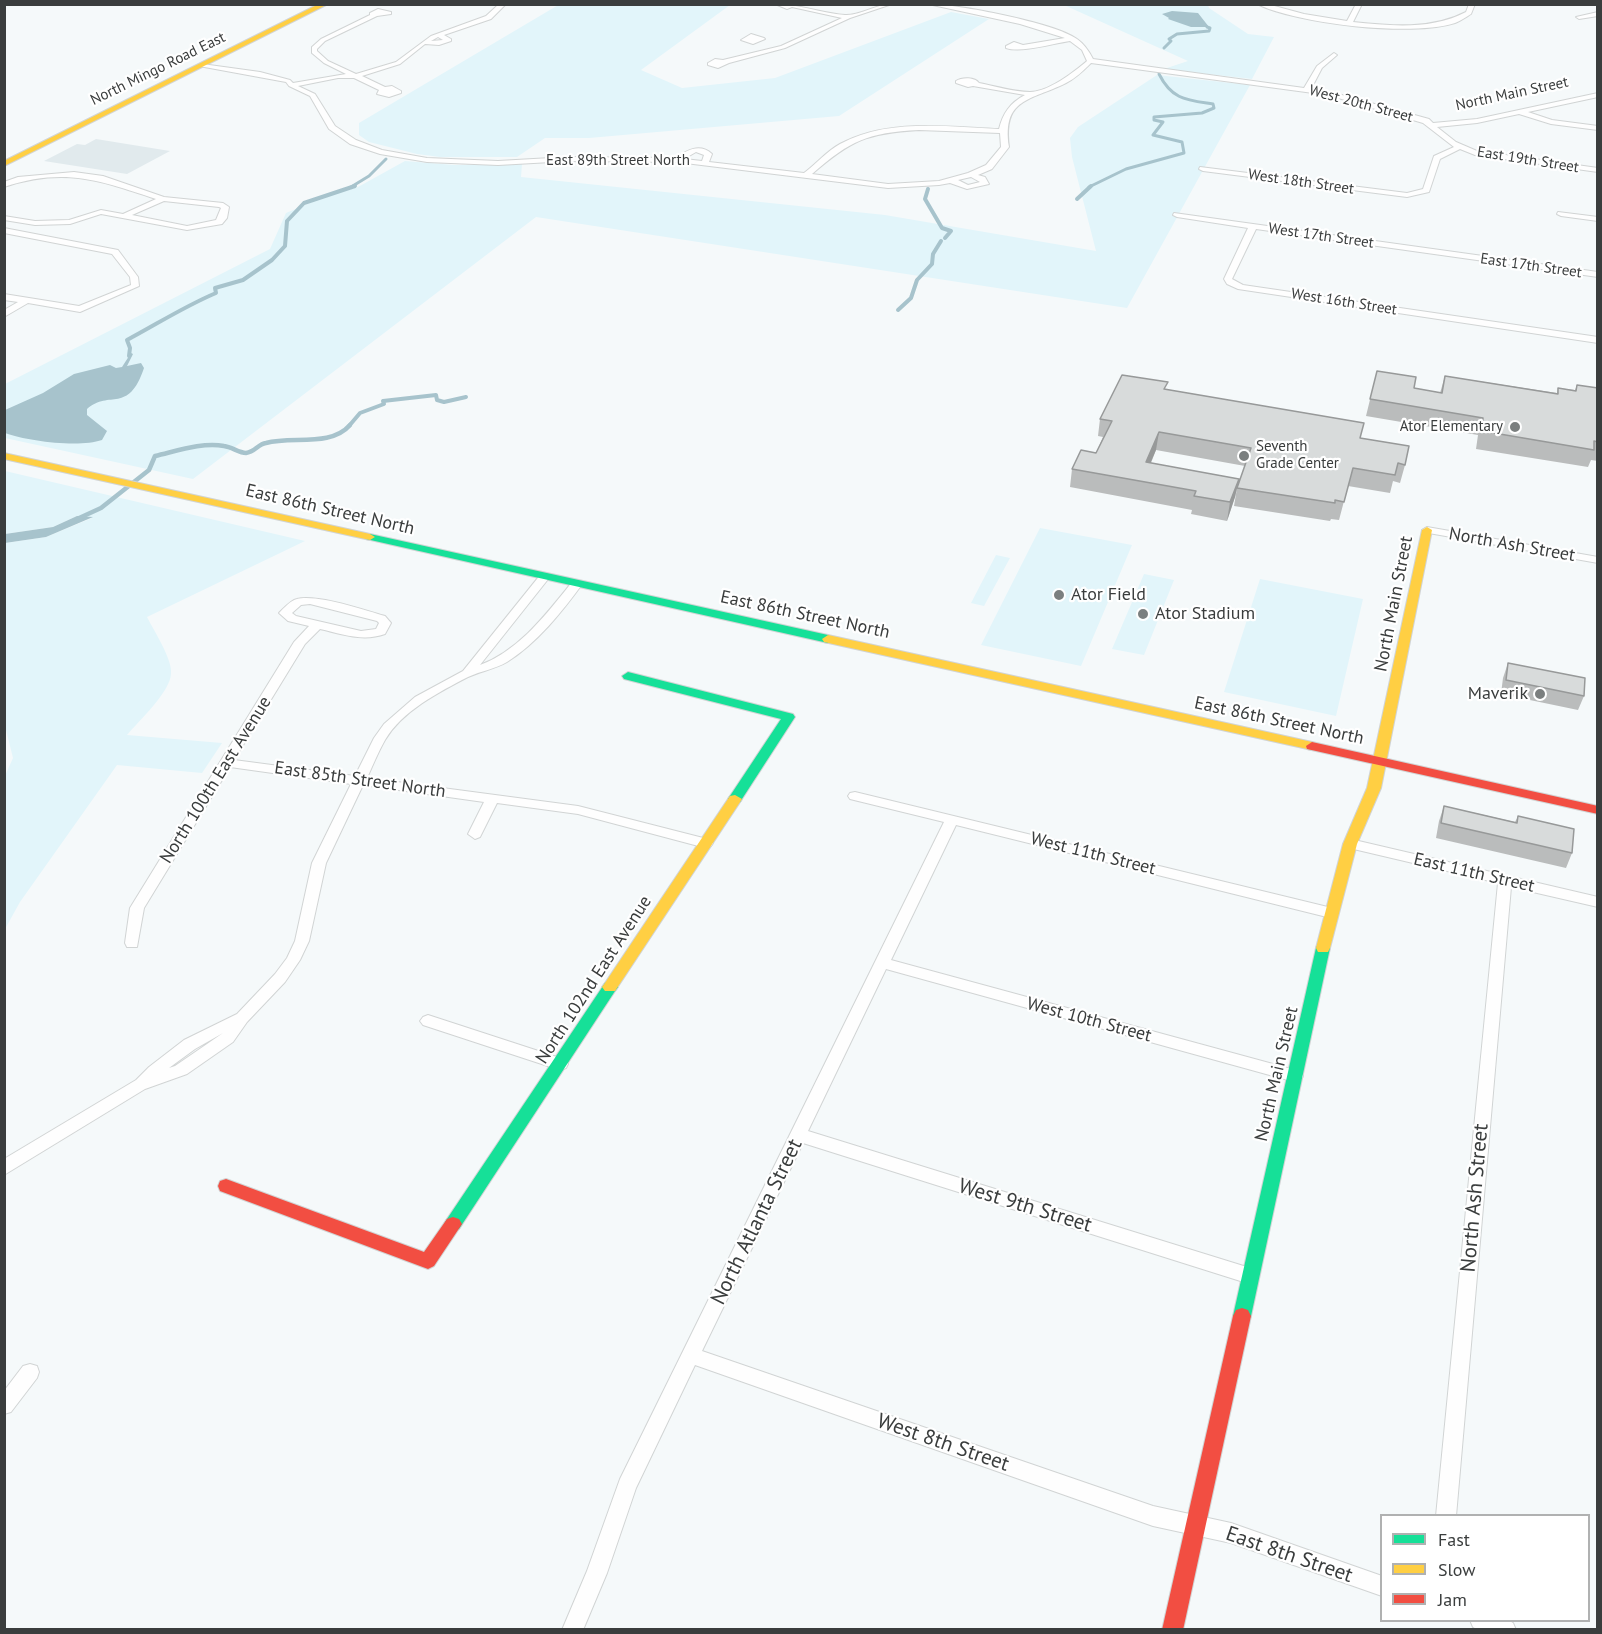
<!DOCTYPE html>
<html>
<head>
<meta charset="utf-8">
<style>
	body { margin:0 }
	#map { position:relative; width:1602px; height:1634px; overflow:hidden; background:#f5f9fa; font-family:"PT Sans",sans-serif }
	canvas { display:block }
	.frame { position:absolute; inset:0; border:6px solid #3a3d3d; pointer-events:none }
	.legend { position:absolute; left:1380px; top:1514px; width:210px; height:108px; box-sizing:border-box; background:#fff; border:2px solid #b0b1b1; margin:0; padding:8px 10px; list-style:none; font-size:18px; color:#3a3d3d }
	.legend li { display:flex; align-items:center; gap:12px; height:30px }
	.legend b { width:30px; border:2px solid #b0b1b1 }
</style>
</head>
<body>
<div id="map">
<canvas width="1602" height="1634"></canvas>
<div class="frame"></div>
<ul class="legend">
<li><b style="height:8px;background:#16e098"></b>Fast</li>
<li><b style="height:8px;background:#ffcf43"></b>Slow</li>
<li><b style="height:8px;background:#f24e42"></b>Jam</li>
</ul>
</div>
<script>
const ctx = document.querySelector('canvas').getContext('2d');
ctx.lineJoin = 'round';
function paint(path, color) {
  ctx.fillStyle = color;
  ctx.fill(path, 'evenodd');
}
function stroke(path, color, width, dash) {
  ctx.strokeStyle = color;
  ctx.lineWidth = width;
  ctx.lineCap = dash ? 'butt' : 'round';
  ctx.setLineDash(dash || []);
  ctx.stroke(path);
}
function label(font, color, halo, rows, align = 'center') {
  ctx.font = font + ' "PT Sans",sans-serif';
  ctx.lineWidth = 4.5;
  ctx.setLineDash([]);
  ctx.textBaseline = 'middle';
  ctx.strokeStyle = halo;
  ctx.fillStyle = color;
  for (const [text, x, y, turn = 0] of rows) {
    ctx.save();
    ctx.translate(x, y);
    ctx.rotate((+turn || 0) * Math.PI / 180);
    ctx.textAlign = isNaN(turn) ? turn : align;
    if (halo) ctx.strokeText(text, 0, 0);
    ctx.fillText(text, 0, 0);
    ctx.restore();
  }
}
const built = new Path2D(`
	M96,139l74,12 -43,23 -83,-13 33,-17 8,1z`);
const green = new Path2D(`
	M560,4l170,1 -89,65 41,18 93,-10 176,-66 38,7 -150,97 -250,22h-44l-28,19h-77l-23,-3 -48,-12 -10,-7v-12z
	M1064,5h144l1,3 39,26 26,3 -22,42 -88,-10 24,-8z
	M1157,75l93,10 -123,223 -591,-91 -343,262 -188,-41v-54l265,-135 16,-36 36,-15 36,-11 47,-26 49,4 68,-1 -1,13 364,38 211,36 -24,-94 -2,-19 8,-11z
	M5,471l300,70 -158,76c7,14 26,43 24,57 -1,18 -32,47 -44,61l95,8 -20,30 -85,-8 -97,137 -15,27 -1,-151 9,-20 -8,-32v-183l41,-6 46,-19 -15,-2 -24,11 -48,7z
	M1040,528l92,17 -51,121 -100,-21z
	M996,555l14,3 -26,48 -13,-3z
	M1144,574l30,6 -30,75 -32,-6z
	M1260,579l103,20 -27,117 -112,-24z`);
const water = new Path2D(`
	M1172,11l26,2 11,14h-18l-23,-8 1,-1 -7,-4z
	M131,353l2,1 -6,12 14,-3 3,5c-16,47 -34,21 -57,41v6l20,16 -5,9c-23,8 -75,1 -97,-7v-23l38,-17 31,-19 36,-9 6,3 6,-1z
	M77,516l16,1 -47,20 -41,6v-9l48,-7z`);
const streamFar2 = new Path2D(`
	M1164,48l7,-7 -2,-2 8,-5 32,-3 1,-3 -3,-1
	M351,187l18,-11 17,-17
	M1089,187l37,-18 58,-16 -2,-11 -29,-7 10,-13 -9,-2v-3l48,-4 12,-5 -1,-4c-26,-4 -41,-4 -54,-30`);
const streamFar1 = new Path2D(`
	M928,189l-3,10 17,29 9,3 -6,7
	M1077,199l14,-13
	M898,310l13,-12 6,-18 15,-16 1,-10 8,-13
	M129,356l1,-8 -3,-8c30,-16 58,-34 89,-47l-1,-5 28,-8 29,-20 13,-14 2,-25 17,-18 51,-17
	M349,426l11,-13 24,-9 -1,-3 53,-6 1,5 7,2 22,-5`);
const stream = new Path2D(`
	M77,519l24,-11 48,-38 6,-14c22,-5 47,-14 69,-10 8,1 15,7 22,7 9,-1 12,-9 20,-10 27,-7 65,4 84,-18`);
const street = new Path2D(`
	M499,4h7l-15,15 -47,16 7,4v2l-12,4 -14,-1 -25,20 -38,12 23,11 7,-1 9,5v2l-12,4 -12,-3 2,-4 -25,-12h-16l-40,8 17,8 20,32 21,14 26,10 45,8 71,3 71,-4 106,1c12,-8 25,-15 37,-4l-3,8 95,11c12,-9 23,-22 36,-29 48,-26 107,-17 159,-15 4,-16 11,-26 26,-34l-52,-9 -5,1 -12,-4v-2c6,-4 19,-4 23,2 16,3 35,9 51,9 18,0 44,-20 57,-31l-5,-11 -12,-9c-19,3 -49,12 -64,7v-2l8,-4 9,3 42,-7 -45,-14 -92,-20c29,0 127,19 149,35 6,4 12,12 16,20l211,29 13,-22 17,-13 3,2 -15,13 -11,21 20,3 98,27 4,4 44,-4 121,-26v4l-70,15 24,8 46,6v4l-47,-6 -32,-10 -42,9 -40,4 19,15 21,9 121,17v4l-123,-17 -15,-6 -20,10 -11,33 -22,5 -204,-26 -4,-2 1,-2 207,26 16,-4 11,-33 20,-9 -31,-24 -95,-28 -237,-32c-8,8 -15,15 -25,20 -36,18 -64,15 -57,64l-17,22 -14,6 7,2 4,7 -22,5 -17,-6 -11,2 -51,3 -211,-26 -108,-1 -71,4 -71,-3 -47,-8 -30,-10 -21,-15 -19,-33 -21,-10 -3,-4 -87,-16 3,-2 58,8 30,8 3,3 53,-9 -22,-11 -12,-10v-6l9,-8 49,-24v-2l8,-4 13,3v2l-14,2 -52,25 -8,8v2l11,10 28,13 40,-12 35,-26 55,-20zM438,37l5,3 -12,1zM919,130l81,3 1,14 -15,18 -18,8 -29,8 -51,3 -76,-10c39,-34 55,-41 107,-44zM696,152l8,3 -2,6 -18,-2zM971,177l9,5 -12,3 -10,-5z
	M775,4c24,0 46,9 70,11 15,1 31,-11 47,-11l-42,14 -65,30 -56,15 -11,5 -10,-3v-2l7,-4 8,1 58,-14 61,-28 -50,-11 -5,2z
	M1257,4h10l37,10 43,7 9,-17h6l-9,18c38,4 79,8 113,-10l3,-8h6l-4,10c-5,3 -11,7 -16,9 -44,14 -157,1 -198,-19z
	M1598,12v4l-19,3 -3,-2z
	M751,34l13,4 1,1 -12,5 -12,-4z
	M74,172l29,4 61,21 59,6 6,4 -2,11 -5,6 -35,6 -86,-16 -31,10 -35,1 -31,-5v-4l31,5 34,-1 32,-10 22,4 33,-15c-57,-19 -92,-32 -152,-12v-5l14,-5zM164,201l55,6 2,1 -5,12 -29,6 -55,-11z
	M1558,212l40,5v4l-37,-5 -4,-2z
	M1174,213l424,59v5l-342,-48 -24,50 11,6 355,52v6l-360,-54 -11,-5 -3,-5 24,-51 -71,-11 -4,-2z
	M4,228l114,22 20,27 1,9 -59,26 -52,-9 -24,14v-7l14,-8 -14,-2v-6l75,12 52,-21 -1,-8 -18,-23 -108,-21z
	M1427,527l171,30v6l-175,-31 -1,-2z
	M545,573l6,3 -2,2 -69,87c40,-15 67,-52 93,-84h8l2,2c-21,29 -46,60 -76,79 -12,7 -26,9 -39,15 -29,15 -66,34 -83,63 -7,12 -12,25 -18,38l211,28 133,34 2,3 -2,3 -5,2 -128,-34 -81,-11 -17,34 -5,2 -7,-5 16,-32 -121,-17 -37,78 -17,78 -9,19 -15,22 -38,40 -14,20 -46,32 -42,15 -141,86v-16l132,-79 13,-13 35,-27 53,-26 38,-40 12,-16 8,-17 17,-78 39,-79 -121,-17 -86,141 -7,39h-10l-2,-4 5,-35 164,-266 15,-16 -21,-5 -9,-8c5,-5 12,-13 18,-14 20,-5 67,11 88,17l6,7 -6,11c-22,8 -43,0 -65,-5l-15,15 -71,116 121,16 19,-38 10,-14 31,-27 48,-26 78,-97zM310,604l67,17 2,2 -3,6 -15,2 -65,-15 -4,-3 9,-8zM223,1033l-48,33 -6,2 26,-19z
	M855,792l481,117 2,4 -2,4 -5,1 -375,-93 -65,135 404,110 6,2 2,4 -2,4 -6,2 -409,-113 -78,162 442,137 6,3 3,5 -3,5 -6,3 -447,-141 -101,208 451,155 78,17 151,53v20l-151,-53 -78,-17 -458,-161 -59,123 -29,85 -24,57h-21l25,-59 33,-92 324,-657 -94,-23 -2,-3 2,-3z
	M1350,839l248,58v10l-87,-20 -55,629h-20l62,-633 -153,-36 -2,-3z
	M428,1015l138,45 2,4 -2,4 -6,2 -137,-45 -3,-4 3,-4z
	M30,1364l7,2 2,6 -2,6 -26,34 -7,2v-23l19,-25z
	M1470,1620h38l5,3 3,7h-38l-5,-3z`);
const fast = new Path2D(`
	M370,534l458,101 6,4 -6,4 -462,-104v-4z
	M628,672l165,42 2,3 -55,85 -5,1 -7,-4 53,-80 -157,-40 -2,-3z
	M1323,943l5,1 2,4 -79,368 -3,6 -6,2 -6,-2 -3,-6 83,-368 2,-4z
	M610,981l5,2 3,4 -3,4 -156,238 -6,2 -6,-2 -3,-5 3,-5 158,-236z`);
const slow = new Path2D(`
	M319,4h9l-324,162v-5z
	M4,453l366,81 5,3 -5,3 -366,-81z
	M1427,527l5,3 -51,258 -24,56 -27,104 -2,4h-10l-2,-4 27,-104 24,-56 55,-258z
	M828,635l484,107 6,4 -6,4 -488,-108 -2,-3z
	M735,795l7,4 -127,192h-10l-3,-4 3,-4 125,-187z`);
const jam = new Path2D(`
	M1312,742l286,64v8l-291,-65 -1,-3z
	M226,1179l198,73 23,-33 6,-2 6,2 3,5 -28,42 -6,3 -208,-78 -2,-5 2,-5z
	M1242,1308l6,2 3,6 -68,314h-21l71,-314 3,-6z`);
const wall = new Path2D(`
	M1377,371l37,17 26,5 5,-17 112,17 1,-5 17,2 2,-5 21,3v73l-7,-1 -3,7 -112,-18 2,-14 -112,-19z
	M1167,390l193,48 45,27 -5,18 -7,-2 -3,12 -42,-7 -9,34 -8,-1 -1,2 -96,-15 3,-18 8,-22 -89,-16 -5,13 88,16 -4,18 -8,24 -36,-7 1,-4 -122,-23 2,-18 24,-16 7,-16 -5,-1 2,-17z
	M1508,663l76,33 -6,14 -77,-16 2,-16z
	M1444,806l71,16 3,-6 54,37 -6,15 -130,-30 3,-17z`);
const shadedWall = new Path2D(`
	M1159,432l-3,18 -13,30 3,-18z
	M1239,479l-4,18 -8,24 3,-19z`);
const building = new Path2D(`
	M1377,371l39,6 -2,11 28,5 3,-17 113,18v-6l18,3 1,-6 21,3v54l-4,-1v9l-112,-19 1,-13 -113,-19z
	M1122,375l46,7 -4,7 200,34 -4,15 49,8 -4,19 -7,-2 -3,12 -42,-7 -9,34 -9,-2v3l-98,-15 14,-40 -92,-16 -13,30 93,17 -9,23 -36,-6 2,-5 -124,-22 9,-19 15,3 16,-32 -12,-2z
	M1508,663l77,15 -1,18 -78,-16z
	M1444,806l73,17 1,-7 56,13 -2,24 -131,-30z`);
const markers = [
	[1515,427,6,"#7b7f7f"],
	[1244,456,6,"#7b7f7f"],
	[1059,595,6,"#7b7f7f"],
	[1143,614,6,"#7b7f7f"],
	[1540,694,6,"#7b7f7f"]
];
const farStreetnames = [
	["North Mingo Road East",158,69,-26],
	["North Main Street",1512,94,-12],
	["West 20th Street",1361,104,15],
	["East 19th Street",1528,160,9],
	["East 89th Street North",618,161],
	["West 18th Street",1301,182,8],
	["West 17th Street",1321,236,8],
	["East 17th Street",1531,266,8],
	["West 16th Street",1344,302,9]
];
const farPoinames = [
	["Ator Elementary",1503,427],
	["Seventh",1256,447,"left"],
	["Grade Center",1256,464,"left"]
];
const streetNames = [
	["East 86th Street North",330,510,13],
	["North Ash Street",1512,545,10],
	["North Main Street",1394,604,-79],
	["East 86th Street North",805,615,12],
	["East 86th Street North",1279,721,12],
	["North 100th East Avenue",216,780,-58],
	["East 85th Street North",360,780,8],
	["West 11th Street",1093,854,14],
	["East 11th Street",1474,873,13],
	["North 102nd East Avenue",594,980,-57],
	["West 10th Street",1089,1020,15],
	["North Main Street",1277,1074,-77]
];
const poiNames = [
	["Ator Field",1071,595],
	["Ator Stadium",1155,614],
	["Maverik",1528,694,"right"]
];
const nearStreetnames = [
	["North Ash Street",1475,1198,-85],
	["West 9th Street",1025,1206,17],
	["North Atlanta Street",757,1222,-64],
	["West 8th Street",943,1443,19],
	["East 8th Street",1289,1555,19]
];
paint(built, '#e1eaed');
paint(green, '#e2f5fa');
paint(water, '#a7c3cc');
stroke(streamFar2, '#a7c3cc', 3);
stroke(streamFar1, '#a7c3cc', 4);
stroke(stream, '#a7c3cc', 4.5);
stroke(street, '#d1d4d4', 2);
stroke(fast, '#d1d4d4', 2);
stroke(slow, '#d1d4d4', 2);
stroke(jam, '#d1d4d4', 2);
paint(street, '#fefefe');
paint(fast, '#16e098');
paint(slow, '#ffcf43');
paint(jam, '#f24e42');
paint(wall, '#babcbc');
paint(shadedWall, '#979999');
paint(building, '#d8dbdb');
stroke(building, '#979999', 1.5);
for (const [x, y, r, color] of markers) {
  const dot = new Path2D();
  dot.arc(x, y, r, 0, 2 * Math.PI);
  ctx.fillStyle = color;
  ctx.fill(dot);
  stroke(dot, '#fff', 2);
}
label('15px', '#3a3d3d', '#fff', farStreetnames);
label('15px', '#3a3d3d', '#fff', farPoinames, 'right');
label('18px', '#3a3d3d', '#fff', streetNames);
label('18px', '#3a3d3d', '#fff', poiNames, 'left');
label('21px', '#3a3d3d', '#fff', nearStreetnames);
</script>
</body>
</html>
